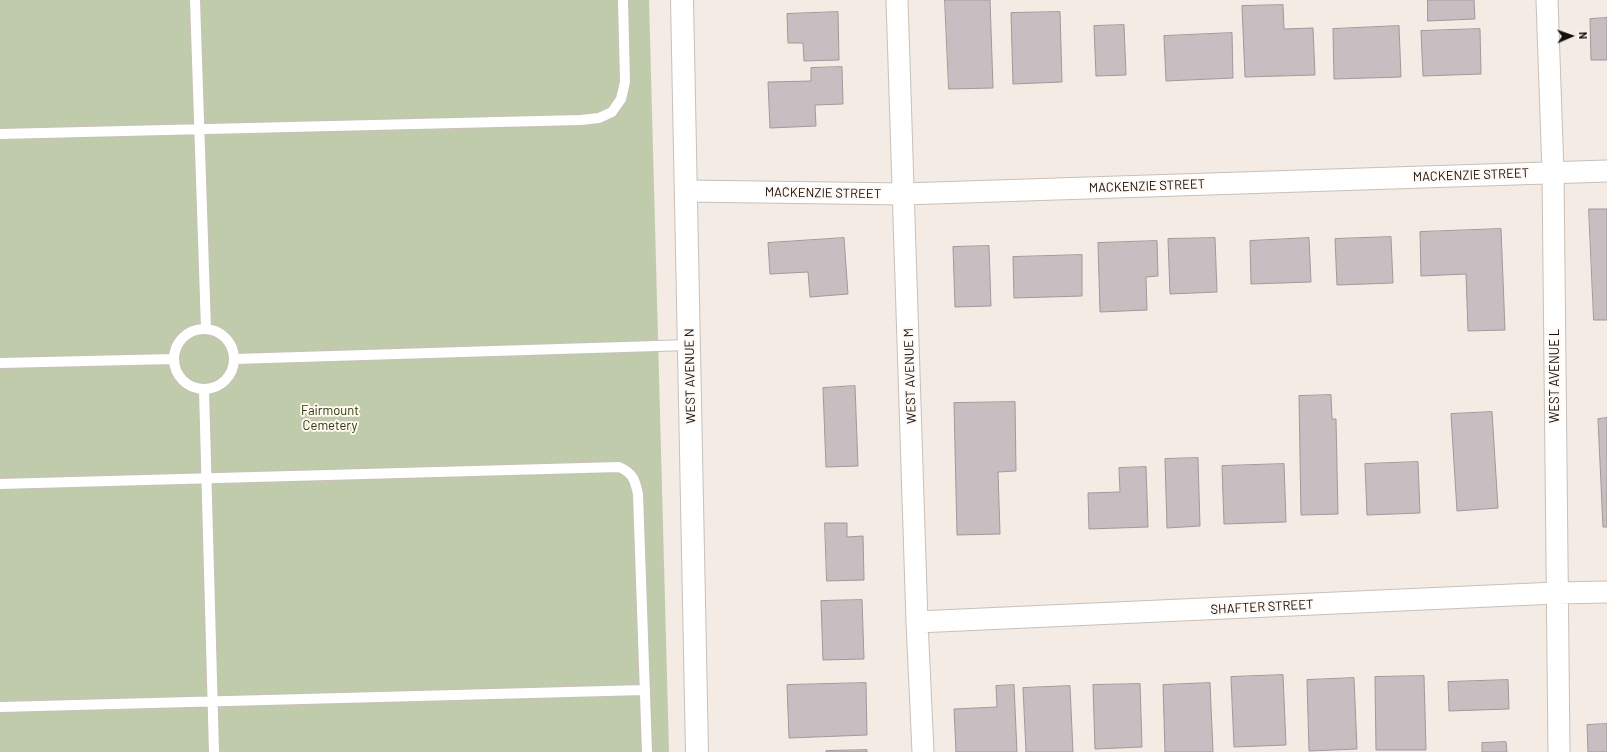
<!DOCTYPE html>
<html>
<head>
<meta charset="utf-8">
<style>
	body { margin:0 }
	#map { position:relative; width:1607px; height:752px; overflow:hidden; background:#f3ebe4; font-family:Barlow,sans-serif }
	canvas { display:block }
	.north { position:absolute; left:1551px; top:16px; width:40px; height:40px; -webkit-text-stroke:3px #fff8f3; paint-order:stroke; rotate:88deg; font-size:11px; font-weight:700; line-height:16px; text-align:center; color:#13100e }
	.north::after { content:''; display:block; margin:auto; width:14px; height:18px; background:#13100e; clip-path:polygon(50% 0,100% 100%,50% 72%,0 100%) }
</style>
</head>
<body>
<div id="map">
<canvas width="1607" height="752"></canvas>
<div class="north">N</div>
</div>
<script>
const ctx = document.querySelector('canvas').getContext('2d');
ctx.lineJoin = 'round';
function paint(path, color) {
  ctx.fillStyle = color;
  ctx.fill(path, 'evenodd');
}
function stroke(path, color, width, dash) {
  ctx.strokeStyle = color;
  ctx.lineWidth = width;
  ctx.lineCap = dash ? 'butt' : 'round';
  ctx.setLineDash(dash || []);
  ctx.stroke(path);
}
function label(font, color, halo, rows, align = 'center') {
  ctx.font = font + ' Barlow,sans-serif';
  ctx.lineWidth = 4;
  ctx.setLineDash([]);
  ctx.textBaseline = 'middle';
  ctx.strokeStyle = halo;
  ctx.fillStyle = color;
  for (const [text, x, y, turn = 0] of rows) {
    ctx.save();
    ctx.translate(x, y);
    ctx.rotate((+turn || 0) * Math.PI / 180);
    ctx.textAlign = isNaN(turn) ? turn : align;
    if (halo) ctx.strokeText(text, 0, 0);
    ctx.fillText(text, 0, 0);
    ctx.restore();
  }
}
const green = new Path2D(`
	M0,0h649l20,752h-669z`);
const building = new Path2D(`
	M945,0h45l3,88 -44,1z
	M1428,0h46l1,19 -47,2z
	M1283,5l1,24 29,-1 2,47 -70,2 -3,-71z
	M838,12l1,48 -35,1 -1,-18h-15l-1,-29z
	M1060,12l2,70 -49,2 -2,-71z
	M1607,18v42h-16l-1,-41z
	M1124,25l2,50 -30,1 -2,-50z
	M1399,26l2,51 -67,2 -1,-50z
	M1480,29l1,45 -58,2 -2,-45z
	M1232,33l1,45 -67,3 -2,-45z
	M842,67l1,37 -28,1 1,21 -46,2 -2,-46 43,-1v-13z
	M1589,209h18v111h-13z
	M1501,229l4,101 -37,1 -2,-57 -45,2 -1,-44z
	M1391,237l2,46 -56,2 -2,-46z
	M844,238l4,56 -38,3 -2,-25 -38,2 -2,-31z
	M1215,238l2,54 -47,2 -2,-55z
	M1309,238l2,44 -60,2 -1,-43z
	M1157,241l1,35 -12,1 1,33 -47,2 -2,-69z
	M989,246l2,60 -36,1 -2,-60z
	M1082,255v41l-68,2 -1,-41z
	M855,386l3,80 -32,1 -3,-79z
	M1331,395l1,24h4l2,95 -37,1 -2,-119z
	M1015,402l1,69 -18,1 2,62 -43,1 -3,-132z
	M1492,412l6,96 -41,3 -6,-97z
	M1607,418v109h-4l-5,-108z
	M1198,458l2,68 -33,2 -2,-69z
	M1418,462l2,51 -53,2 -2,-51z
	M1284,464l2,58 -62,2 -2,-58z
	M1146,467l2,60 -59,2 -1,-36 32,-1 -1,-24z
	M825,523h22v14l16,-1 1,44 -37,1z
	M862,600l2,59 -41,1 -2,-59z
	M1283,675l3,70 -52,2 -3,-70z
	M1424,676l2,74h-50l-1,-73z
	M1354,678l3,71 -48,2 -2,-71z
	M1508,680l1,29 -60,2 -1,-29z
	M866,683l1,52 -78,3 -2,-53z
	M1210,683l3,69h-48l-2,-67z
	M1140,684l2,63 -47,2 -2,-64z
	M1014,685l3,67h-61l-2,-43 43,-2 -1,-21z
	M1070,686l3,66h-47l-3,-64z
	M1607,724v28h-19l-1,-27z
	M1506,742l1,10h-25v-9z
	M867,750v2h-41v-1z`);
const service = new Path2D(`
	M195,0l11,329
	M0,134l581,-14 18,-2 13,-6 9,-13 4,-17 -2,-82
	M174 359a30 30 0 1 1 60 0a30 30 0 1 1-60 0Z
	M235,359l454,-14
	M0,363l173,-4
	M204,390l10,362
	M0,484l619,-17c14,6 16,13 19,27l9,258
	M0,707l645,-17`);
const minor = new Path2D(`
	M897,0l20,622 6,130
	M1547,0l6,172 6,580
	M686,191l218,3 703,-23
	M917,622l639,-29 51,-1`);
const secondary = new Path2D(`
	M682,0l15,752`);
const streetNames = [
	["MACKENZIE STREET",1471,175,-2],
	["MACKENZIE STREET",1147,186,-2],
	["MACKENZIE STREET",823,193,1],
	["WEST AVENUE N",690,376,-91],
	["WEST AVENUE M",910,376,-92],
	["WEST AVENUE L",1555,376,-90],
	["SHAFTER STREET",1262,607,-3]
];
const parkNames = [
	["Fairmount",330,411],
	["Cemetery",330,426]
];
paint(green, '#bfcbab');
paint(building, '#c8bdc0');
stroke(building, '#a2989b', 1);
stroke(service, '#c8c0b9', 12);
stroke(minor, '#c8c0b9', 23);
stroke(secondary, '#c8c0b9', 24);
stroke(service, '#fff', 10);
stroke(minor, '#fff', 21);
stroke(secondary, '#fff', 22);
label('13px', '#13100e', '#fff8f3', streetNames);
label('13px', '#2c3b00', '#fff8f3', parkNames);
</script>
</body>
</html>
